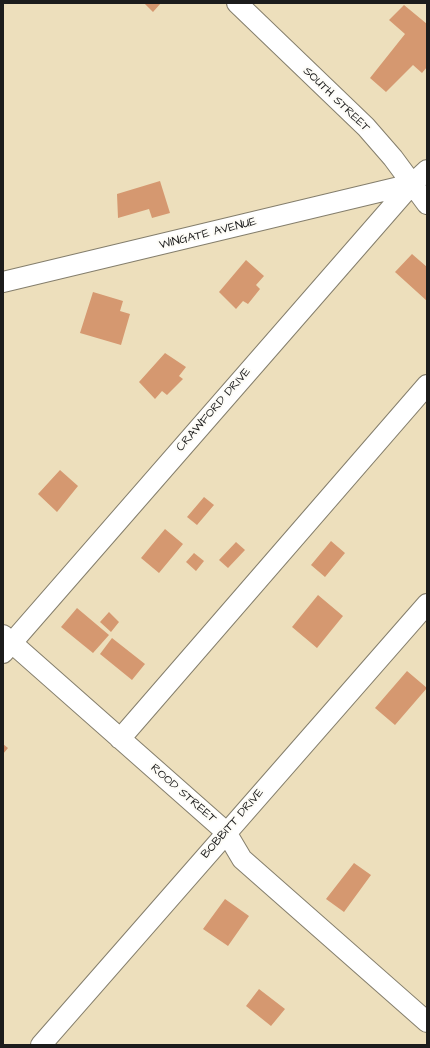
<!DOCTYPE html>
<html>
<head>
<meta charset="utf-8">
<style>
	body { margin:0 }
	#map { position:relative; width:430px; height:1048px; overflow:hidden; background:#eddfbc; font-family:"Architects Daughter",sans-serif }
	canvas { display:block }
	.frame { position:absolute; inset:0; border:4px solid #1c1c1c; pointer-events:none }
</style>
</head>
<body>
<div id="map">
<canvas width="430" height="1048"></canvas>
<div class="frame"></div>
</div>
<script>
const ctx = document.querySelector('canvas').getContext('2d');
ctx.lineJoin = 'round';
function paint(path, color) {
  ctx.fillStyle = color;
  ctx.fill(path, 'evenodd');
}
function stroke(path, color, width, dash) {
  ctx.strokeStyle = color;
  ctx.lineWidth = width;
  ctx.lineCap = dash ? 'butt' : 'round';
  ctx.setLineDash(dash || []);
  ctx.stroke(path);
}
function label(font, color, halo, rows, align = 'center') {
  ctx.font = font + ' "Architects Daughter",sans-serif';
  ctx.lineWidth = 4;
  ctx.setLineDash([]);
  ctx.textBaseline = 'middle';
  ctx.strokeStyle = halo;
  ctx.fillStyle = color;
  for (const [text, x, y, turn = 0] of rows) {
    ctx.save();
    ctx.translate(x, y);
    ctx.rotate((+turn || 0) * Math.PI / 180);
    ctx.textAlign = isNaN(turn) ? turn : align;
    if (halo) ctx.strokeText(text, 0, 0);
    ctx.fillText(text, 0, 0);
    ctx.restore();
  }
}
const building = new Path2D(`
	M144,3h17l-8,9z
	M404,5l23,19v43l-5,6 -9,-8 -27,27 -16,-14 35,-44 -16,-14z
	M160,181l10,32 -18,5 -3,-9 -31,9 -1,-24z
	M412,254l15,13v34l-32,-29z
	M246,260l18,16 -8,9 4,4 -12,15 -5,-3 -7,8 -17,-17z
	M93,292l30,9 -3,10 10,3 -9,31 -41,-12z
	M165,353l21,14 -7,9 4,3 -16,16 -5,-4 -7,8 -16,-17z
	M60,470l18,16 -21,26 -19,-18z
	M204,497l10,8 -17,20 -10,-8z
	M165,529l18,15 -24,29 -18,-15z
	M331,541l14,12 -20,24 -14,-12z
	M236,542l9,8 -17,18 -9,-8z
	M194,553l10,8 -8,10 -10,-9z
	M318,595l25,21 -26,32 -25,-21z
	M77,608l32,27 -16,18 -32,-26z
	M109,612l10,10 -8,10 -11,-10z
	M112,638l33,26 -13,16 -32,-26z
	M407,671l20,17 -32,37 -20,-17z
	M3,744l5,4 -5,6z
	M354,863l17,12 -27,37 -18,-13z
	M225,899l24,17 -21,30 -25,-17z
	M259,989l26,20 -14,17 -25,-20z`);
const minor = new Path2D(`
	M237,3l129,124 27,31 34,46
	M3,282l409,-98
	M3,635l223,197 16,27 185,163
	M3,653l409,-469 15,-14
	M120,739l307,-354
	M41,1045l386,-441`);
const streetNames = [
	["SOUTH STREET",336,100,44],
	["WINGATE AVENUE",208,234,-14],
	["CRAWFORD DRIVE",214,410,-49],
	["ROOD STREET",183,794,41],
	["BOBBITT DRIVE",233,824,-49]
];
paint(building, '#d59870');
stroke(minor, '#847e6c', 22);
stroke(minor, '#fff', 20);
label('12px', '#1c1c1c', '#fdfcf7', streetNames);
</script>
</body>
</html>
